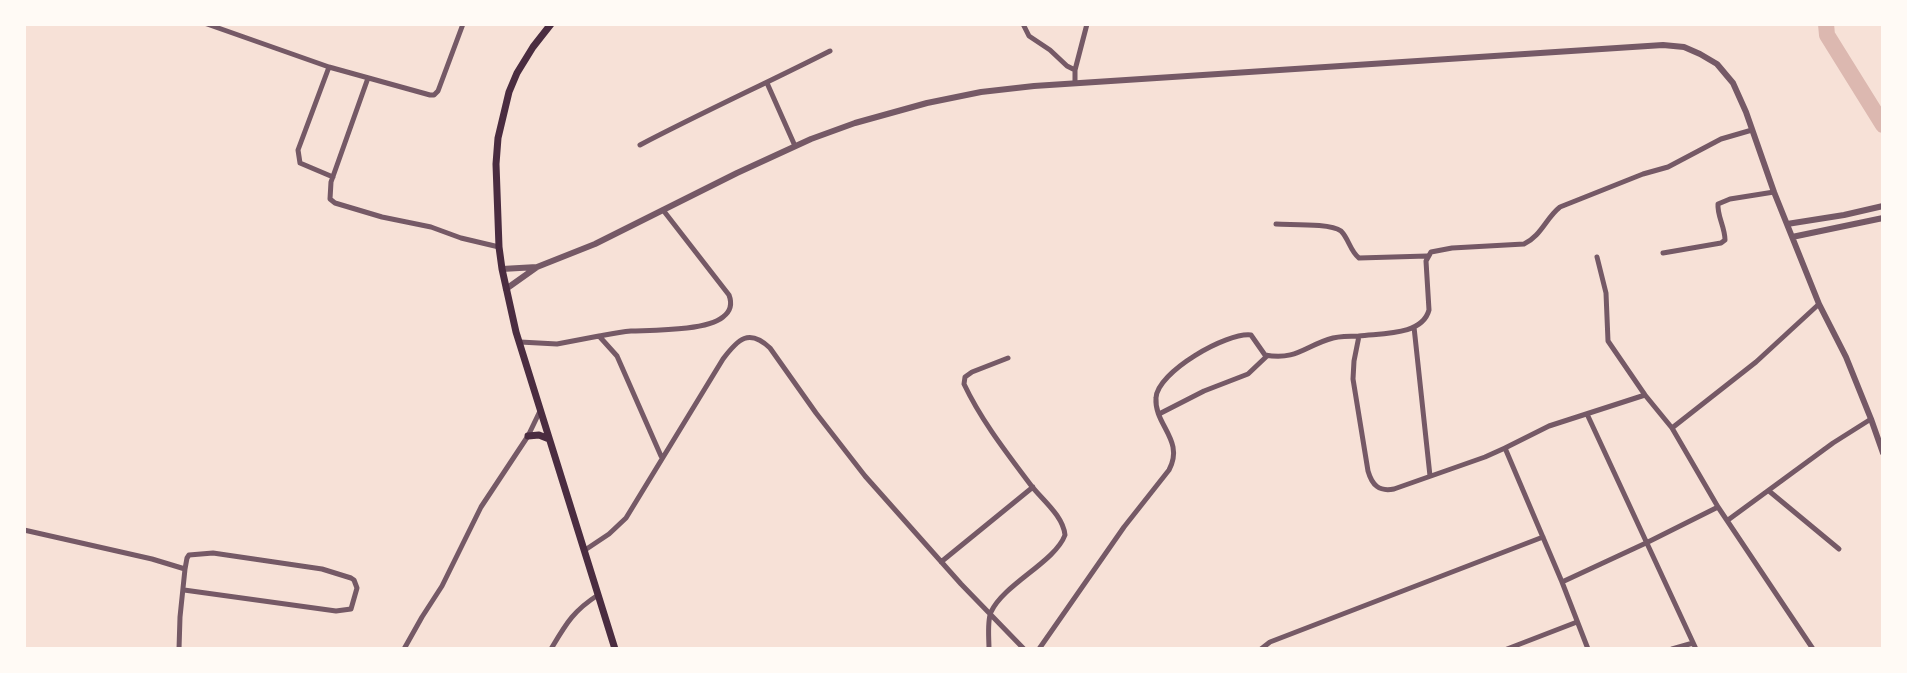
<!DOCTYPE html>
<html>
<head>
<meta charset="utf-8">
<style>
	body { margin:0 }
	#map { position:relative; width:1907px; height:673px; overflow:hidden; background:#f7e1d7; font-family:Quicksand,sans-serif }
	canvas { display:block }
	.frame { position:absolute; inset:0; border:26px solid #fffaf5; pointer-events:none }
</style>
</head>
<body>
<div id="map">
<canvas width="1907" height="673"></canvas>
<div class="frame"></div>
</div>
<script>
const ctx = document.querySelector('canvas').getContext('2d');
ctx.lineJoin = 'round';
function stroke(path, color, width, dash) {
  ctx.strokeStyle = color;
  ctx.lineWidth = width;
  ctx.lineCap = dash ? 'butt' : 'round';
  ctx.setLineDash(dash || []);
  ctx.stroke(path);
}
const river = new Path2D(`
	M1826,24l1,11 56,90`);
const minor = new Path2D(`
	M207,24l122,43 101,28h4l4,-4 25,-67
	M1023,24l6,12 21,14 17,16 8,4
	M329,67l-31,83 2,13 33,14
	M368,78l-37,104 -1,17 5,4 47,14 49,10 30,11 38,9
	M767,83l28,63
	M1075,83v-13l12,-46
	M640,145c63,-33 127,-62 190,-94
	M1276,224c15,1 54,-1 65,7 8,8 9,20 18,27l68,-2
	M1663,253l58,-10 4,-3c0,-13 -8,-24 -7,-36l12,-5 44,-7
	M1597,257l9,36 2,48 37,54 27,33 46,79
	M1414,327l16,149
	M599,336c11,-2 21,-4 32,-5 22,-1 75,0 92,-14 8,-6 9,-14 6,-22l-66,-85
	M520,342l37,2 42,-8 18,20 44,100
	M1159,414l45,-23 44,-17 19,-18
	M1587,414l109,235
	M1672,428l84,-66 63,-58
	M1505,448l-20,9 -91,32c-15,3 -22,-4 -26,-18l-15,-92 1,-18 5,-25c22,-3 63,0 70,-26l-3,-49 5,-9 21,-4 72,-4c17,-8 22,-26 36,-37l83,-33 25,-7 53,-28 31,-9
	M1769,491l70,58
	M1728,520l105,-77 38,-24
	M24,530l128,29 33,10 -5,48 -1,32
	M585,550l24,-16 17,-16 97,-159c15,-20 26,-31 47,-11l46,65 49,63 96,108 63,65
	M941,562l92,-75
	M1562,582l-57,-134 44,-22 96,-31
	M184,590l152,21 15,-2 6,-21 -3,-8 -3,-2 -29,-9 -109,-16 -24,2 -2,3 -2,11
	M404,649l18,-32 20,-31 39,-79 47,-71 12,-25
	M551,649c15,-25 22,-38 47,-54
	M989,649c0,-11 -2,-28 2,-37 13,-28 64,-50 74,-77 -2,-20 -24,-36 -35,-51 -24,-32 -49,-64 -66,-100l1,-7 7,-5 36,-14
	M1039,649l85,-122 45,-57c16,-30 -15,-45 -13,-72 1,-26 71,-66 95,-63l14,20c32,6 41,-10 68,-17 9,-2 18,-2 26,-2
	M1261,649l9,-7 273,-105
	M1507,649l70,-27
	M1588,649l-26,-67 84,-39 72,-36 95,142
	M1672,649l21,-6`);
const tertiary = new Path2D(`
	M1787,224l57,-9 39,-9
	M1792,237l91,-19
	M502,269l35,-2
	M506,289l31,-22 58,-23 142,-71 74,-34 44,-16 72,-20 54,-11 53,-6 629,-41 21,2 16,7 17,10 16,19 13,29 28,80 45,112 27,53 25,62 12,34`);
const secondary = new Path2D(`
	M551,24l-18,23 -16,26 -8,19 -11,46 -2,26 3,83 3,22 14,63 99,317
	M528,436l11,-1 10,4`);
stroke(river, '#dcb8b0', 16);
stroke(minor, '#755966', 5);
stroke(tertiary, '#755966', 6);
stroke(secondary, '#4a2c40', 7);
</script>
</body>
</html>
